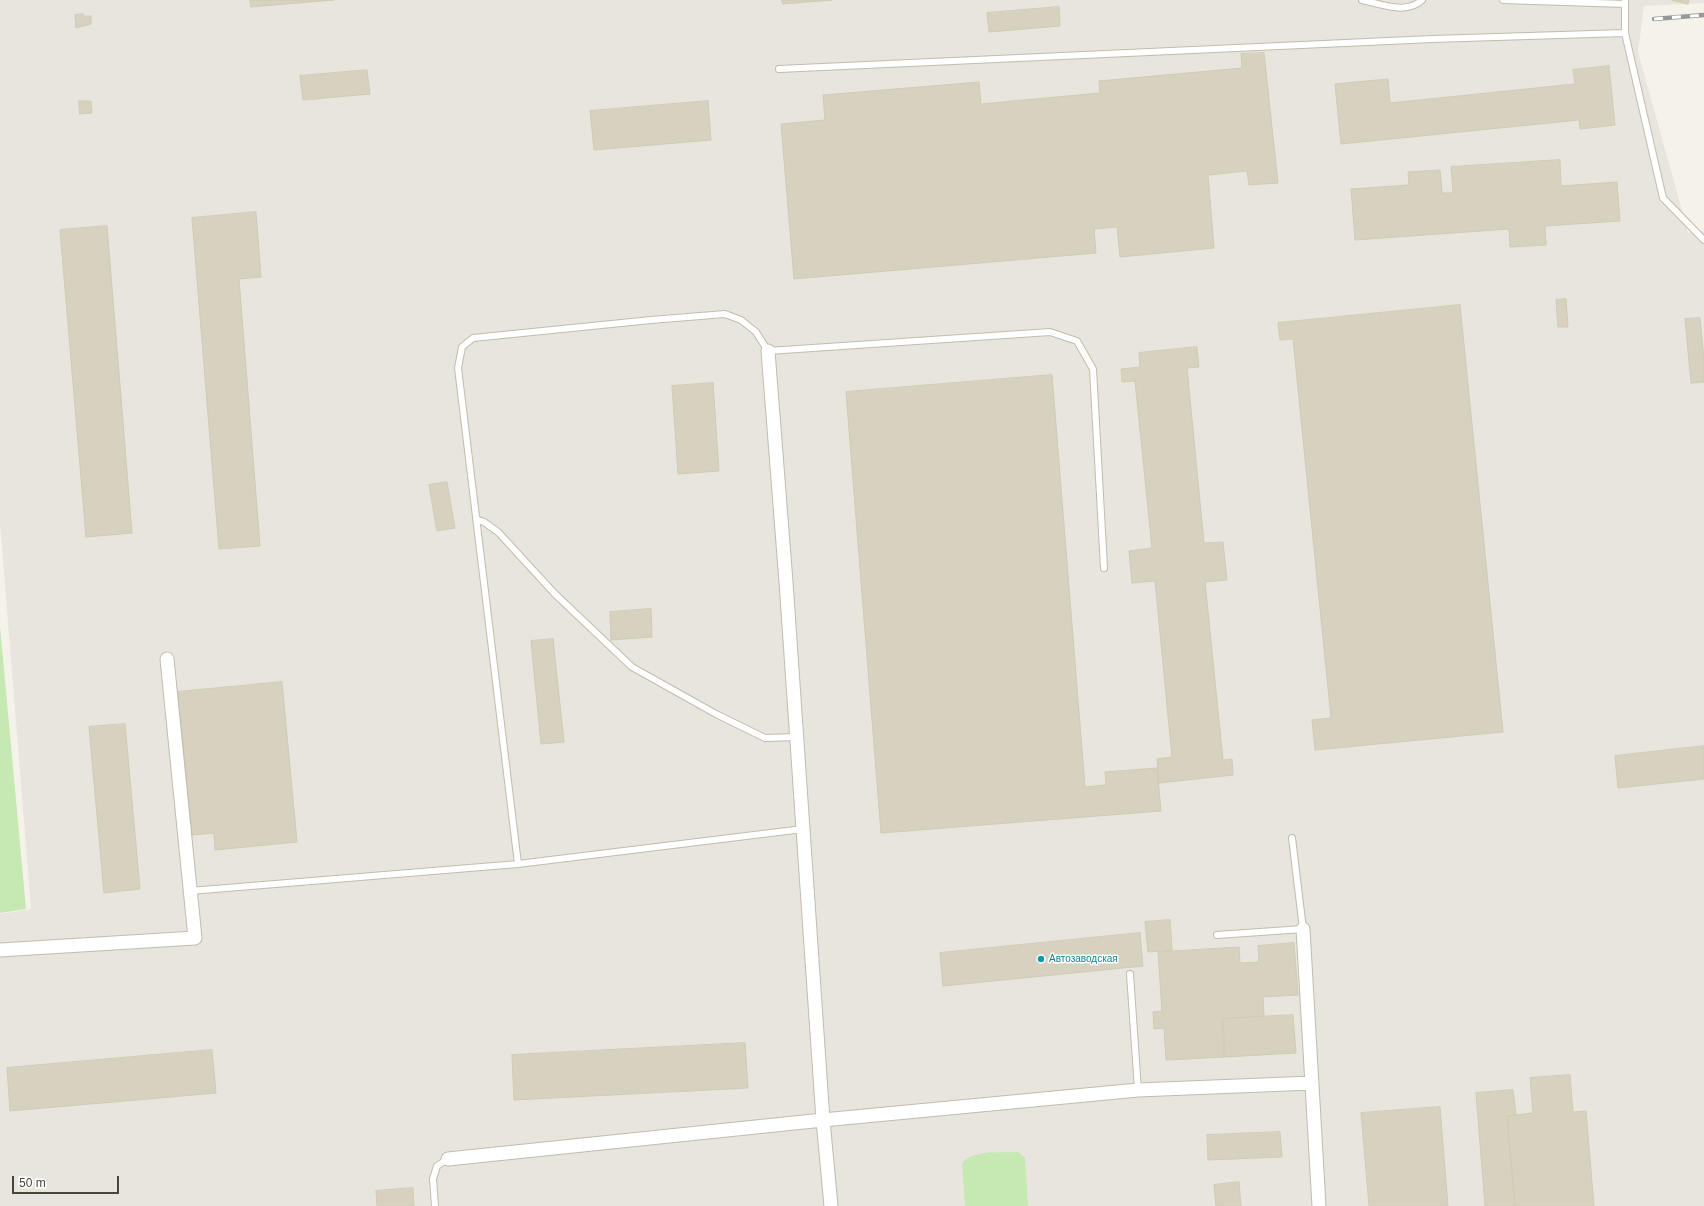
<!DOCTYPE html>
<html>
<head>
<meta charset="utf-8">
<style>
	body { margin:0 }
	#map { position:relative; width:1704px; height:1206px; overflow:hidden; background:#f5f3e9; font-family:Arial,sans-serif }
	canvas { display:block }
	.scale { position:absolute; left:12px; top:1176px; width:107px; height:18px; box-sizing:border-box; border:2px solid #494538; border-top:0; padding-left:5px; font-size:12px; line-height:14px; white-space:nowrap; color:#494538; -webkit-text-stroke:3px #fff; paint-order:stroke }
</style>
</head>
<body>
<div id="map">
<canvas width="1704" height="1206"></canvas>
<div class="scale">50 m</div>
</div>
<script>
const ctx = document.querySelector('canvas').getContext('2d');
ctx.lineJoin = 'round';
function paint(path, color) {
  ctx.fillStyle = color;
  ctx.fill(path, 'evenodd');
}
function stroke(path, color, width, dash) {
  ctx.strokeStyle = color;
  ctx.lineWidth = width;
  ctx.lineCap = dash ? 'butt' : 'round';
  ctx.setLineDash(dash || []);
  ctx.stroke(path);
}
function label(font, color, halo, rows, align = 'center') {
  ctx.font = font + ' Arial,sans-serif';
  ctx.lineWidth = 3;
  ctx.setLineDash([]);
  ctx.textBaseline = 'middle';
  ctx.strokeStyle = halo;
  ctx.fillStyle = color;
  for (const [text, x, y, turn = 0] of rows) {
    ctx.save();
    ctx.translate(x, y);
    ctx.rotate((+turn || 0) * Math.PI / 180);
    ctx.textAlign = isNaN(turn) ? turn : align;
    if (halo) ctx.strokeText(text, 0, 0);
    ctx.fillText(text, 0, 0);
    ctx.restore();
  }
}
const industrial = new Path2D(`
	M0,0h1704v3l-60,3 -6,46 50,180 16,-1v975h-1704v-292l31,-5 -31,-386z`);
const green = new Path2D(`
	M0,626l26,283 -26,4z
	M1018,1152l7,6 3,48h-63l-3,-43c12,-14 38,-10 56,-11z`);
const building = new Path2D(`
	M250,0h84l-83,7z
	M782,0h50l-49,4z
	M1672,0h17l-1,4z
	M1059,7l1,19 -71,6 -2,-19z
	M83,14l1,2h7v8l-15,4 -1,-13z
	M1264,53l14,130 -29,2 -2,-14 -39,4 6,73 -94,9 -3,-30 -23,2 2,24 -302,26 -13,-155 44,-4 -2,-25 156,-13 2,22 119,-11 -1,-12 143,-13 -1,-14z
	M1609,66l6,59 -35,4 -1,-9 -238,24 -6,-60 53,-5 2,24 185,-19 -2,-14z
	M367,70l3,24 -67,6 -3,-24z
	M79,101h12l1,12 -12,1z
	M708,101l3,39 -117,10 -4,-39z
	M1560,160l1,26 56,-4 3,39 -75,5 1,19 -36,2 -1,-18 -154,11 -4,-51 58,-4 -1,-13 32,-2 2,23h11l-2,-26z
	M256,212l5,65 -22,2 21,267 -41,3 -27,-331z
	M107,226l25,307 -46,4 -26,-307z
	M1566,299l2,28h-10l-2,-27z
	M1460,305l43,427 -188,18 -3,-30 19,-2 -38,-379 -13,1 -2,-17z
	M1700,318l4,42v22l-13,1 -6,-64z
	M1197,347l2,20 -12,1 17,175 19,-1 4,38 -22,2 18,178 9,-1 1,16 -74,8 -2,-24 15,-2 -17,-176 -23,2 -3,-32 23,-3 -17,-167 -13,1 -1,-13 19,-2 -1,-14z
	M1052,375l33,412 21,-2 -1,-13 52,-4 4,43 -280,22 -35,-441z
	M713,383l6,88 -41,3 -6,-88z
	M447,482l8,46 -18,3 -8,-46z
	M651,609l1,28 -41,3 -1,-28z
	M553,639l11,103 -23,2 -10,-103z
	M282,682l15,160 -82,8 -1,-17 -22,2 -14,-143z
	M125,724l15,165 -36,4 -15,-166z
	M1704,746v33l-86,9 -3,-32z
	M1170,920l2,30 -24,2 -3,-30z
	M1140,933l3,33 -200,20 -3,-33z
	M1294,943l4,52 -35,2 1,19 -42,3 2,38 -58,3 -2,-32 -10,1 -1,-17 9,-1 -4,-59 81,-5 1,16 19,-1 -1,-16z
	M1293,1015l3,38 -71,4 -2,-38z
	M745,1043l3,45 -234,12 -2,-45z
	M212,1050l4,43 -206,18 -3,-43z
	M1570,1075l3,37 13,-1 8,95h-79l-8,-90 26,-3 -3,-35z
	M1513,1090l3,25 -9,1 8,90h-30l-9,-113z
	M1440,1107l8,99h-79l-8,-93z
	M1280,1132l2,25 -74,3 -1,-25z
	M1239,1182l2,24h-25l-2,-21z
	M413,1188l1,18h-37l-1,-15z`);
const lane = new Path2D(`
	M1362,0c18,4 45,15 60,0
	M1503,0l122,4
	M1625,33v-33
	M779,69l653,-30 193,-6 38,165 41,42
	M476,519l8,3 14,10 57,62 77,73 84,47 49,24 32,-1
	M518,864l-60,-496 4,-21 11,-9 178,-18 74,-6 16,6 15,12 12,19 282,-19 27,9 16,28 11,199
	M190,891l328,-27 285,-35
	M1217,935l86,-6 -11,-91
	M1130,974l8,116
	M435,1206l-2,-27 4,-13 11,-7`);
const street = new Path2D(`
	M768,351l18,231 37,538 8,86
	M1303,929l16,277
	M0,950l195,-12 -28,-279
	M448,1159l375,-39 315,-30 174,-7`);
const rail = new Path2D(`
	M1654,19l50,-4`);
const markers = [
	[1041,959,4,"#0f9aa8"]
];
const cultureNames = [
	["Автозаводская",1049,959]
];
paint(industrial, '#e7e5de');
paint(green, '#c6e8b3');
paint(building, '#d6d2bf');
stroke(building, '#d1cbb2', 1);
stroke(lane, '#c0bdac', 8);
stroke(street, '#c0bdac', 15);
stroke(lane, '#fff', 6);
stroke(street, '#fff', 13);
stroke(rail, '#989898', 4.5);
stroke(rail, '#fff', 3, [9]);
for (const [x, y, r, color] of markers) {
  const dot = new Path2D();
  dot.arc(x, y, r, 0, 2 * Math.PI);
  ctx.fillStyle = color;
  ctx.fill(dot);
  stroke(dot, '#fff', 1.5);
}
label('10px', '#0d838f', '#fff', cultureNames, 'left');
</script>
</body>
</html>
